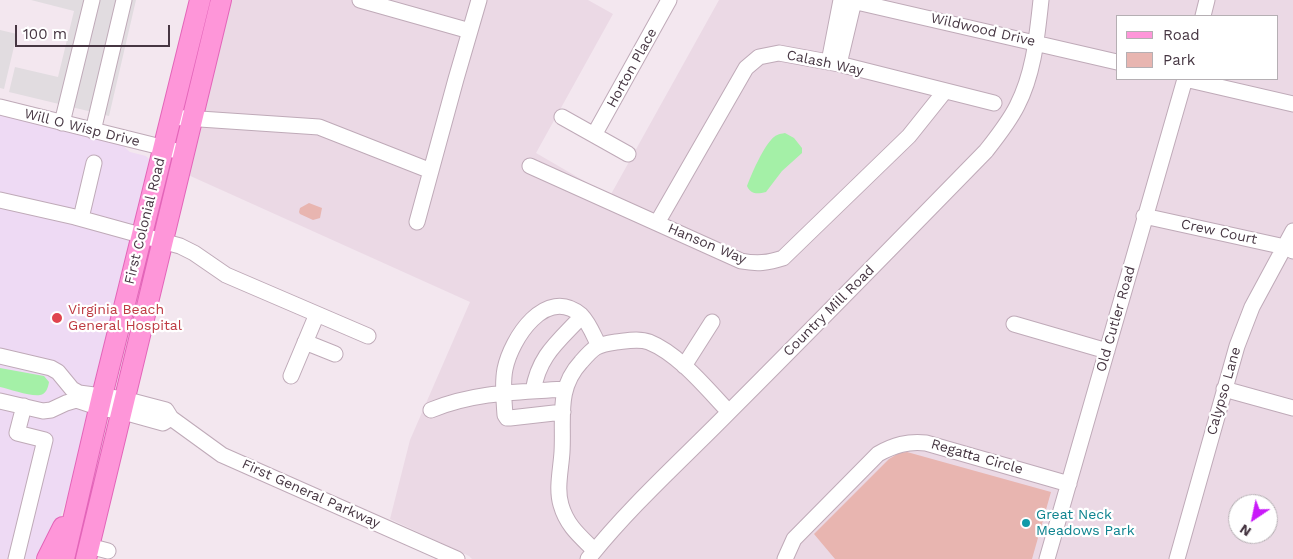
<!DOCTYPE html>
<html>
<head>
<meta charset="utf-8">
<style>
	body { margin:0 }
	#map { position:relative; width:1293px; height:559px; overflow:hidden; background:#f3e7ef; font-family:"Work Sans",sans-serif }
	canvas { display:block }
	.legend { position:absolute; left:1116px; top:15px; width:162px; height:65px; box-sizing:border-box; background:#fff; border:1px solid #b5afb3; margin:0; padding:6px 9px; list-style:none; font-size:15px; color:#463642 }
	.legend li { display:flex; align-items:center; gap:10px; height:25px }
	.legend b { width:25px; border:1px solid #b5afb3 }
	.north { position:absolute; left:1228px; top:494px; width:50px; height:50px; box-sizing:border-box; background:#fff; border:1px solid #b5afb3; border-radius:50%; rotate:214deg; font-size:14px; font-weight:700; line-height:20px; text-align:center; color:#463642 }
	.north::after { content:''; display:block; margin:auto; width:18px; height:22px; background:#c919f9; clip-path:polygon(50% 0,100% 100%,50% 72%,0 100%) }
	.scale { position:absolute; left:15px; top:25px; width:155px; height:22px; box-sizing:border-box; border:2px solid #463642; border-top:0; padding-left:6px; font-size:15px; line-height:18px; white-space:nowrap; color:#463642; -webkit-text-stroke:4px #fff; paint-order:stroke }
</style>
</head>
<body>
<div id="map">
<canvas width="1293" height="559"></canvas>
<ul class="legend">
<li><b style="height:6px;background:#fe96d9"></b>Road</li>
<li><b style="height:14px;background:#e8b5b0"></b>Park</li>
</ul>
<div class="north">N</div>
<div class="scale">100 m</div>
</div>
<script>
const ctx = document.querySelector('canvas').getContext('2d');
ctx.lineJoin = 'round';
function paint(path, color) {
  ctx.fillStyle = color;
  ctx.fill(path, 'evenodd');
}
function stroke(path, color, width, dash) {
  ctx.strokeStyle = color;
  ctx.lineWidth = width;
  ctx.lineCap = dash ? 'butt' : 'round';
  ctx.setLineDash(dash || []);
  ctx.stroke(path);
}
function label(font, color, halo, rows, align = 'center') {
  ctx.font = font + ' "Work Sans",sans-serif';
  ctx.lineWidth = 4.5;
  ctx.setLineDash([]);
  ctx.textBaseline = 'middle';
  ctx.strokeStyle = halo;
  ctx.fillStyle = color;
  for (const [text, x, y, turn = 0] of rows) {
    ctx.save();
    ctx.translate(x, y);
    ctx.rotate((+turn || 0) * Math.PI / 180);
    ctx.textAlign = isNaN(turn) ? turn : align;
    if (halo) ctx.strokeText(text, 0, 0);
    ctx.fillText(text, 0, 0);
    ctx.restore();
  }
}
const residential = new Path2D(`
	M228,0h360l25,14 -77,139 74,43 109,-196h574v559h-821l-3,-3 -79,-37 20,-79 60,-138 -284,-128zM1117,16h160v63h-160zM1238,504h30v30h-30z`);
const medical = new Path2D(`
	M0,114l122,31 8,7 16,4 6,6 -76,311 -25,70 -8,16h-43z`);
const green = new Path2D(`
	M309,203l13,5 -2,10 -7,2 -13,-6 -1,-2 1,-4z
	M907,452l144,40 -19,67h-197l-21,-25 75,-75 10,-6z`);
const parking = new Path2D(`
	M31,0h105l-27,116 -100,-24 6,-25 43,10 16,-66z
	M0,30l17,4 -13,55 -4,-1z`);
const water = new Path2D(`
	M785,133l9,5 8,10v5l-20,18 -16,21c-8,2 -15,3 -19,-6 5,-13 15,-36 24,-46 4,-5 8,-6 14,-7z
	M0,368l44,8 5,6c-1,6 -3,12 -9,13 -8,2 -31,-6 -40,-8z`);
const minor = new Path2D(`
	M360,0l110,31
	M848,0l269,62
	M1203,16l4,-16
	M829,62l12,-62
	M839,64l15,-63
	M1185,79l108,25
	M0,107l173,43
	M170,117l149,10 112,44
	M562,117l66,37
	M62,123l30,-123
	M93,131l31,-131
	M594,135l75,-135
	M530,166l211,95c16,3 27,2 42,-3l126,-122 36,-45
	M0,200l75,17 105,29 14,7 32,22 142,61
	M1144,216l141,31 8,4
	M81,218l13,-55
	M417,222l39,-143 23,-79
	M657,223l89,-155 13,-11 20,-4 60,11 155,39
	M1014,324l93,27
	M305,342l30,12
	M0,356l51,12 7,4 14,17 7,4 45,6 42,11 5,8 51,37 235,104
	M684,366l28,-44
	M291,376l26,-62
	M1224,389l69,19
	M533,391c6,-36 25,-49 49,-75
	M0,401l43,10 8,-1 15,-7 10,-3 24,8 27,5 36,10 8,-5
	M431,410c43,-18 88,-18 134,-21
	M563,412l-53,6h-3l-2,-3c-1,-15 -3,-31 0,-46 6,-30 41,-84 76,-54 8,8 12,19 17,29
	M89,546l19,5
	M594,550c-14,-14 -27,-24 -33,-45 -5,-16 0,-36 1,-53 2,-34 -6,-63 19,-90 13,-15 15,-17 35,-20 10,-1 23,-4 33,0 30,12 58,47 80,70
	M16,559l29,-119 -28,-7 7,-27
	M588,559c43,-54 95,-100 144,-150 85,-85 170,-172 254,-258 11,-14 23,-29 31,-45 17,-33 20,-70 24,-106
	M785,559l9,-20 84,-85c16,-9 30,-13 48,-11l143,41
	M1047,559l138,-480
	M1177,559l60,-213 15,-39 41,-76`);
const major = new Path2D(`
	M47,559l16,-32
	M64,559l38,-163 98,-396
	M86,559l135,-559`);
const markers = [
	[57,318,6,"#e0444e"],
	[1026,523,5,"#0f9aa8"]
];
const streetNames = [
	["Wildwood Drive",983,30,13],
	["Calash Way",825,63,12],
	["Horton Place",632,68,-61],
	["Will O Wisp Drive",82,128,14],
	["First Colonial Road",145,221,-76],
	["Crew Court",1219,232,12],
	["Hanson Way",707,244,23],
	["Country Mill Road",829,311,-45],
	["Old Cutler Road",1116,319,-74],
	["Calypso Lane",1224,391,-74],
	["Regatta Circle",977,457,16],
	["First General Parkway",311,494,24]
];
const healthNames = [
	["Virginia Beach",68,310],
	["General Hospital",68,326]
];
const cultureNames = [
	["Great Neck",1036,515],
	["Meadows Park",1036,531]
];
paint(residential, '#ebd9e5');
paint(medical, '#eedaf4');
paint(green, '#e8b5b0');
paint(parking, '#e1dce0');
paint(water, '#a4f0a7');
stroke(minor, '#bfaab8', 17);
stroke(major, '#e365b9', 22);
stroke(minor, '#fff', 15);
stroke(major, '#fe96d9', 20);
for (const [x, y, r, color] of markers) {
  const dot = new Path2D();
  dot.arc(x, y, r, 0, 2 * Math.PI);
  ctx.fillStyle = color;
  ctx.fill(dot);
  stroke(dot, '#fff', 2);
}
label('14px', '#463642', '#fff', streetNames);
label('14px', '#be3a42', '#fff', healthNames, 'left');
label('14px', '#0d838f', '#fff', cultureNames, 'left');
</script>
</body>
</html>
